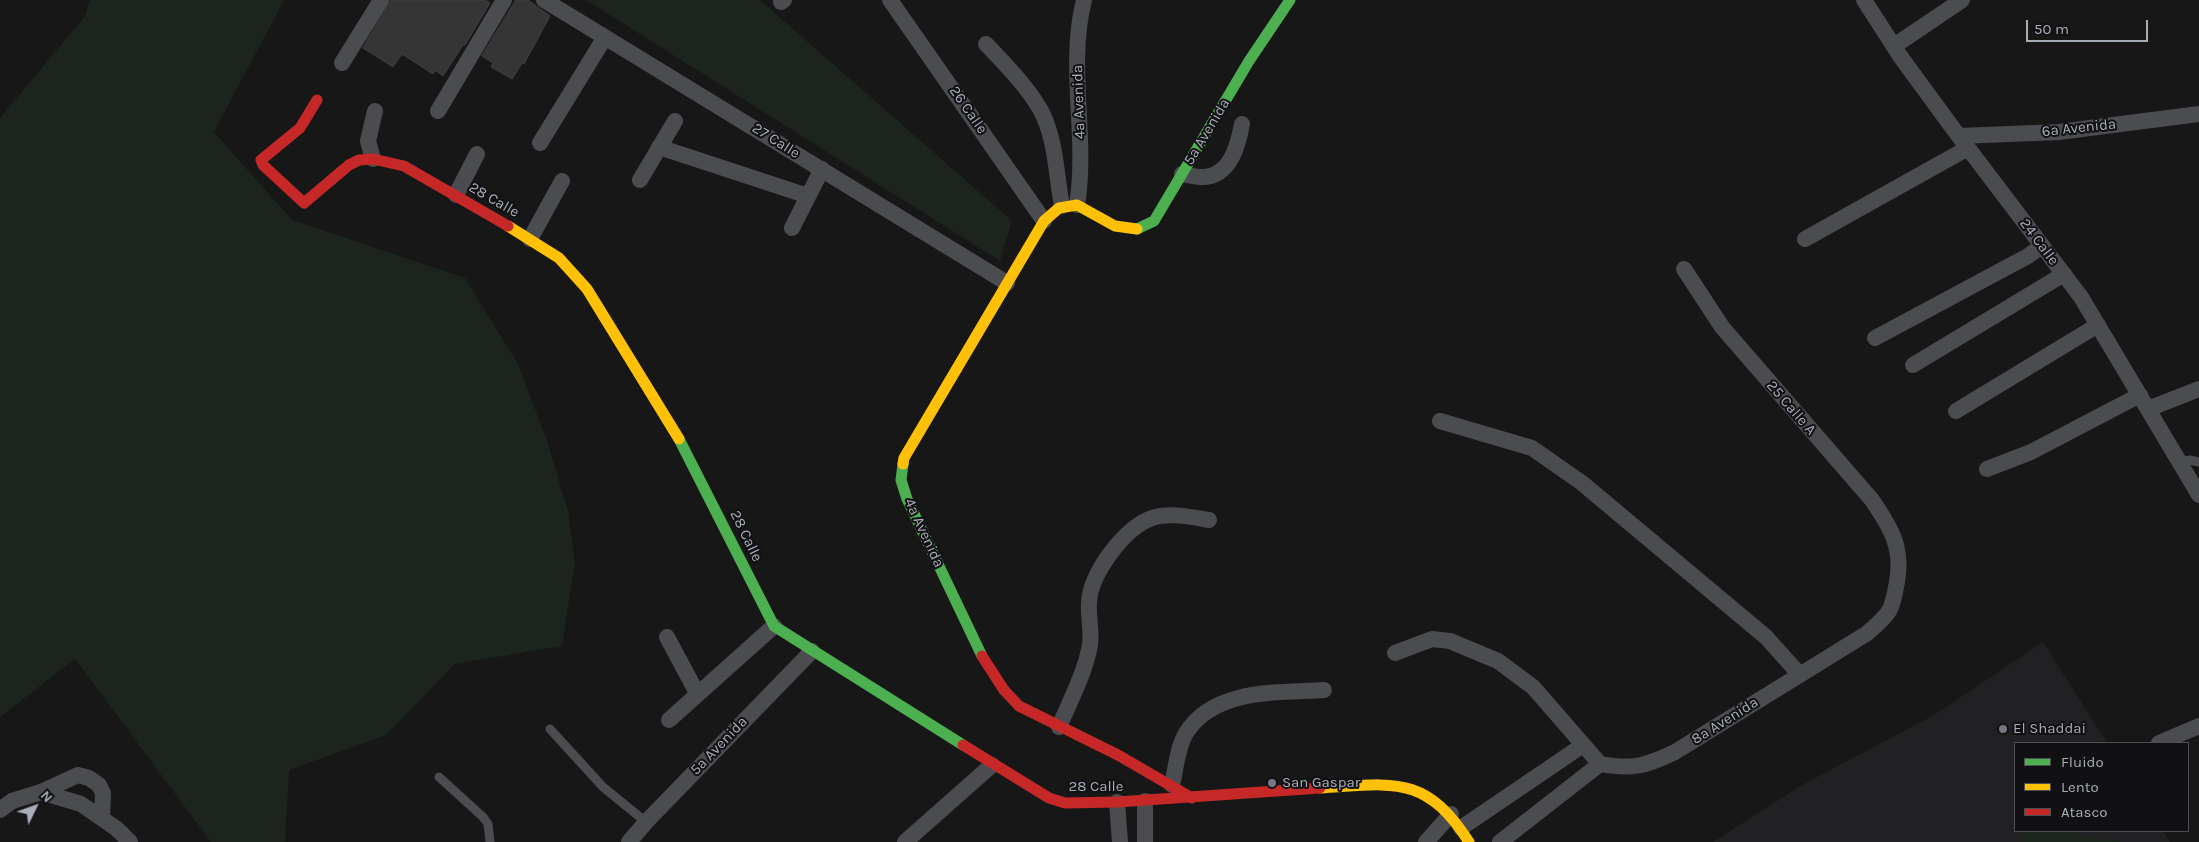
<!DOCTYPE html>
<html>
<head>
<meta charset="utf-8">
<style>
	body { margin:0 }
	#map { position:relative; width:2199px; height:842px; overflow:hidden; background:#171717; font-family:Karla,sans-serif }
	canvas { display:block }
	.legend { position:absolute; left:2014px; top:742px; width:175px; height:90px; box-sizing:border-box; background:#111113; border:1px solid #4d4f55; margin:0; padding:6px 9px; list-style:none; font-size:15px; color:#a8adb8 }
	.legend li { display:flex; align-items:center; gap:10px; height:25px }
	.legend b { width:25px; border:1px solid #4d4f55 }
	.north { position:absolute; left:10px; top:782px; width:50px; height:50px; -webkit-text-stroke:4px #111113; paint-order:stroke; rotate:48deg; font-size:14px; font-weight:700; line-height:20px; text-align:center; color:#a8adb8 }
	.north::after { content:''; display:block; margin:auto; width:18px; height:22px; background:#a8adb8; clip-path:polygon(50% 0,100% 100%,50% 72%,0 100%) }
	.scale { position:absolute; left:2026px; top:20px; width:122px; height:22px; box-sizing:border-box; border:2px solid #a8adb8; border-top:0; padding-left:6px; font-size:15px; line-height:18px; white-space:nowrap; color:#a8adb8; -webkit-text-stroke:4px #111113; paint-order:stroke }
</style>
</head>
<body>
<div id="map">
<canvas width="2199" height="842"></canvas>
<ul class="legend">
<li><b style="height:6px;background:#4caf50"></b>Fluido</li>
<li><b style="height:6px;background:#ffc107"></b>Lento</li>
<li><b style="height:6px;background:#c62828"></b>Atasco</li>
</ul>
<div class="north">N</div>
<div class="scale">50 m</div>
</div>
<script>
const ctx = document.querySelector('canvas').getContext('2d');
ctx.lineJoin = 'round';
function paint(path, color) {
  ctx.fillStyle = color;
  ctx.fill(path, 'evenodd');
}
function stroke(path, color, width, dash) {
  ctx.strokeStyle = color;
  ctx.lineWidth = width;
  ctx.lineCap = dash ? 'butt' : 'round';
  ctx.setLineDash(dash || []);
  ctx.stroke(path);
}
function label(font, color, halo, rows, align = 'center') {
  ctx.font = font + ' Karla,sans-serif';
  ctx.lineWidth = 4;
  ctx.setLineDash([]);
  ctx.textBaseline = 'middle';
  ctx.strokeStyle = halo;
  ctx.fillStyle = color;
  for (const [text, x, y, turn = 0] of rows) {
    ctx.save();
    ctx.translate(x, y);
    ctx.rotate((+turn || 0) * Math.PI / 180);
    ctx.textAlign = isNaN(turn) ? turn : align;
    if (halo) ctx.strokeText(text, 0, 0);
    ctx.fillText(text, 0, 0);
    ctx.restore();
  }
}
const built = new Path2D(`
	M2043,642l64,101h-92v88h148l7,11h-457l89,-57 132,-70z`);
const green = new Path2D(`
	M90,0h194l-70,132 78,88 173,58 53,86 29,77 21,70 7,51 -13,84 -107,18 -69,71 -97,35 -4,72h-74l-136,-183 -75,58v-599l85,-102z
	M586,0h174l252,221 -12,40z
	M2022,831h47l52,11h-101z`);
const building = new Path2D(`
	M391,0h94l5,3 -25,42h-2l-20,31 -8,-6 -2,4 -31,-20 -9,13 -30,-19z
	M516,0h12l22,16 -26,48 -2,-1 -10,16 -21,-12 2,-4 -11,-7z`);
const lane = new Path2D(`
	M2180,462l10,-2 9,2
	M550,729l53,58 43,35
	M439,777l44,40 5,7 2,18`);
const street = new Path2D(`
	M544,0l463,283
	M890,0l154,221
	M1864,0l36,56 52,71 129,170 118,198
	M781,2l3,-2
	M986,44c19,20 40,41 54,65 16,28 16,66 22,97
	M1894,46l68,-46
	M342,63l39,-63
	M438,111l66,-111
	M1959,136l100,-4 140,-18
	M540,143l65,-106
	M659,147l149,49
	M373,159l-5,-18 7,-30
	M1182,174c7,1 14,3 20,3 28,0 36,-31 40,-53
	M640,180l35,-59
	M456,195l21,-41
	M1077,205c11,-68 -10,-138 7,-205
	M792,228l30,-59
	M530,239l32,-58
	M1805,239l163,-91
	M1875,338l153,-82 14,-10
	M1913,365l151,-91
	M2148,409l51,-20
	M1956,411l142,-86
	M1440,421l92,27 50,35 184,154 34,38
	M1987,469l44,-17 109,-57
	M667,637l30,56
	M1395,653l37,-14 18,2 48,20 35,26 67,77
	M669,720l105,-94
	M1059,727c11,-26 26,-54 31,-82 2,-15 -2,-27 -1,-42 1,-29 35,-75 63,-85 17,-6 39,-1 57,2
	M2159,743l40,-17
	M1172,785c4,-16 5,-37 14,-52 28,-45 92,-40 138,-43
	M41,792l40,12 36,25 13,13
	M1145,801v41
	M1117,802l3,40
	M0,810l12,-9 29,-9 37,-17 11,3 10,7 4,8 -1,25
	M1461,828l122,-83
	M629,842l17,-20 166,-171
	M905,842l87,-77
	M1426,842l25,-28
	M1500,842l100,-78c32,6 46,2 75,-12l191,-118c8,-7 20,-16 24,-25 4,-8 5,-18 7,-27 6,-35 -6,-54 -25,-82l-150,-173 -38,-58`);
const fast = new Path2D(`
	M1137,229l17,-8 95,-160 41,-61
	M679,439l95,187 189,119
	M903,464l-2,16 6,19 75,157`);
const slow = new Path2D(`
	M508,226l51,32 28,31 92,150
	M903,464l1,-6 140,-237 15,-13 18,-3 38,21 22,3
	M1320,788c72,-4 105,-15 149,54`);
const jam = new Path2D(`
	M317,100l-17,28 -39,32 2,5 41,38 45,-38 10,-5 14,-1 31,7 104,60
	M982,656l22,34 15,16 99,49 74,43
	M963,745l86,53 16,5 52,-1 203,-14`);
const markers = [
	[2003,729,5,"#757880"],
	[1272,783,5,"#757880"]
];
const streetNames = [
	["4a Avenida",1079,102,-92],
	["26 Calle",968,110,55],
	["6a Avenida",2079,128,-6],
	["5a Avenida",1207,132,-59],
	["27 Calle",776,141,32],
	["28 Calle",494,200,30],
	["24 Calle",2039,242,53],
	["25 Calle A",1791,408,49],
	["4a Avenida",924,533,65],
	["28 Calle",746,536,64],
	["8a Avenida",1725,721,-32],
	["5a Avenida",719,746,-46],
	["28 Calle",1096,787]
];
const poiNames = [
	["El Shaddai",2013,729],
	["San Gaspar",1282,783]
];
paint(built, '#212123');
paint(green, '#1d241e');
paint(building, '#353536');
stroke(building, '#3f4043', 1);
stroke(lane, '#4b4c50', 9);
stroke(street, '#4b4c50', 16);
stroke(fast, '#4caf50', 11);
stroke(slow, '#ffc107', 11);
stroke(jam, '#c62828', 11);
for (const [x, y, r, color] of markers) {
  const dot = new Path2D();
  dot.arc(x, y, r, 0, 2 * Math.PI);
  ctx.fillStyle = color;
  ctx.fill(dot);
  stroke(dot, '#111113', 2);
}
label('15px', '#a8adb8', '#111113', streetNames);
label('15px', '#a8adb8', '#111113', poiNames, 'left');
</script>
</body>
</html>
